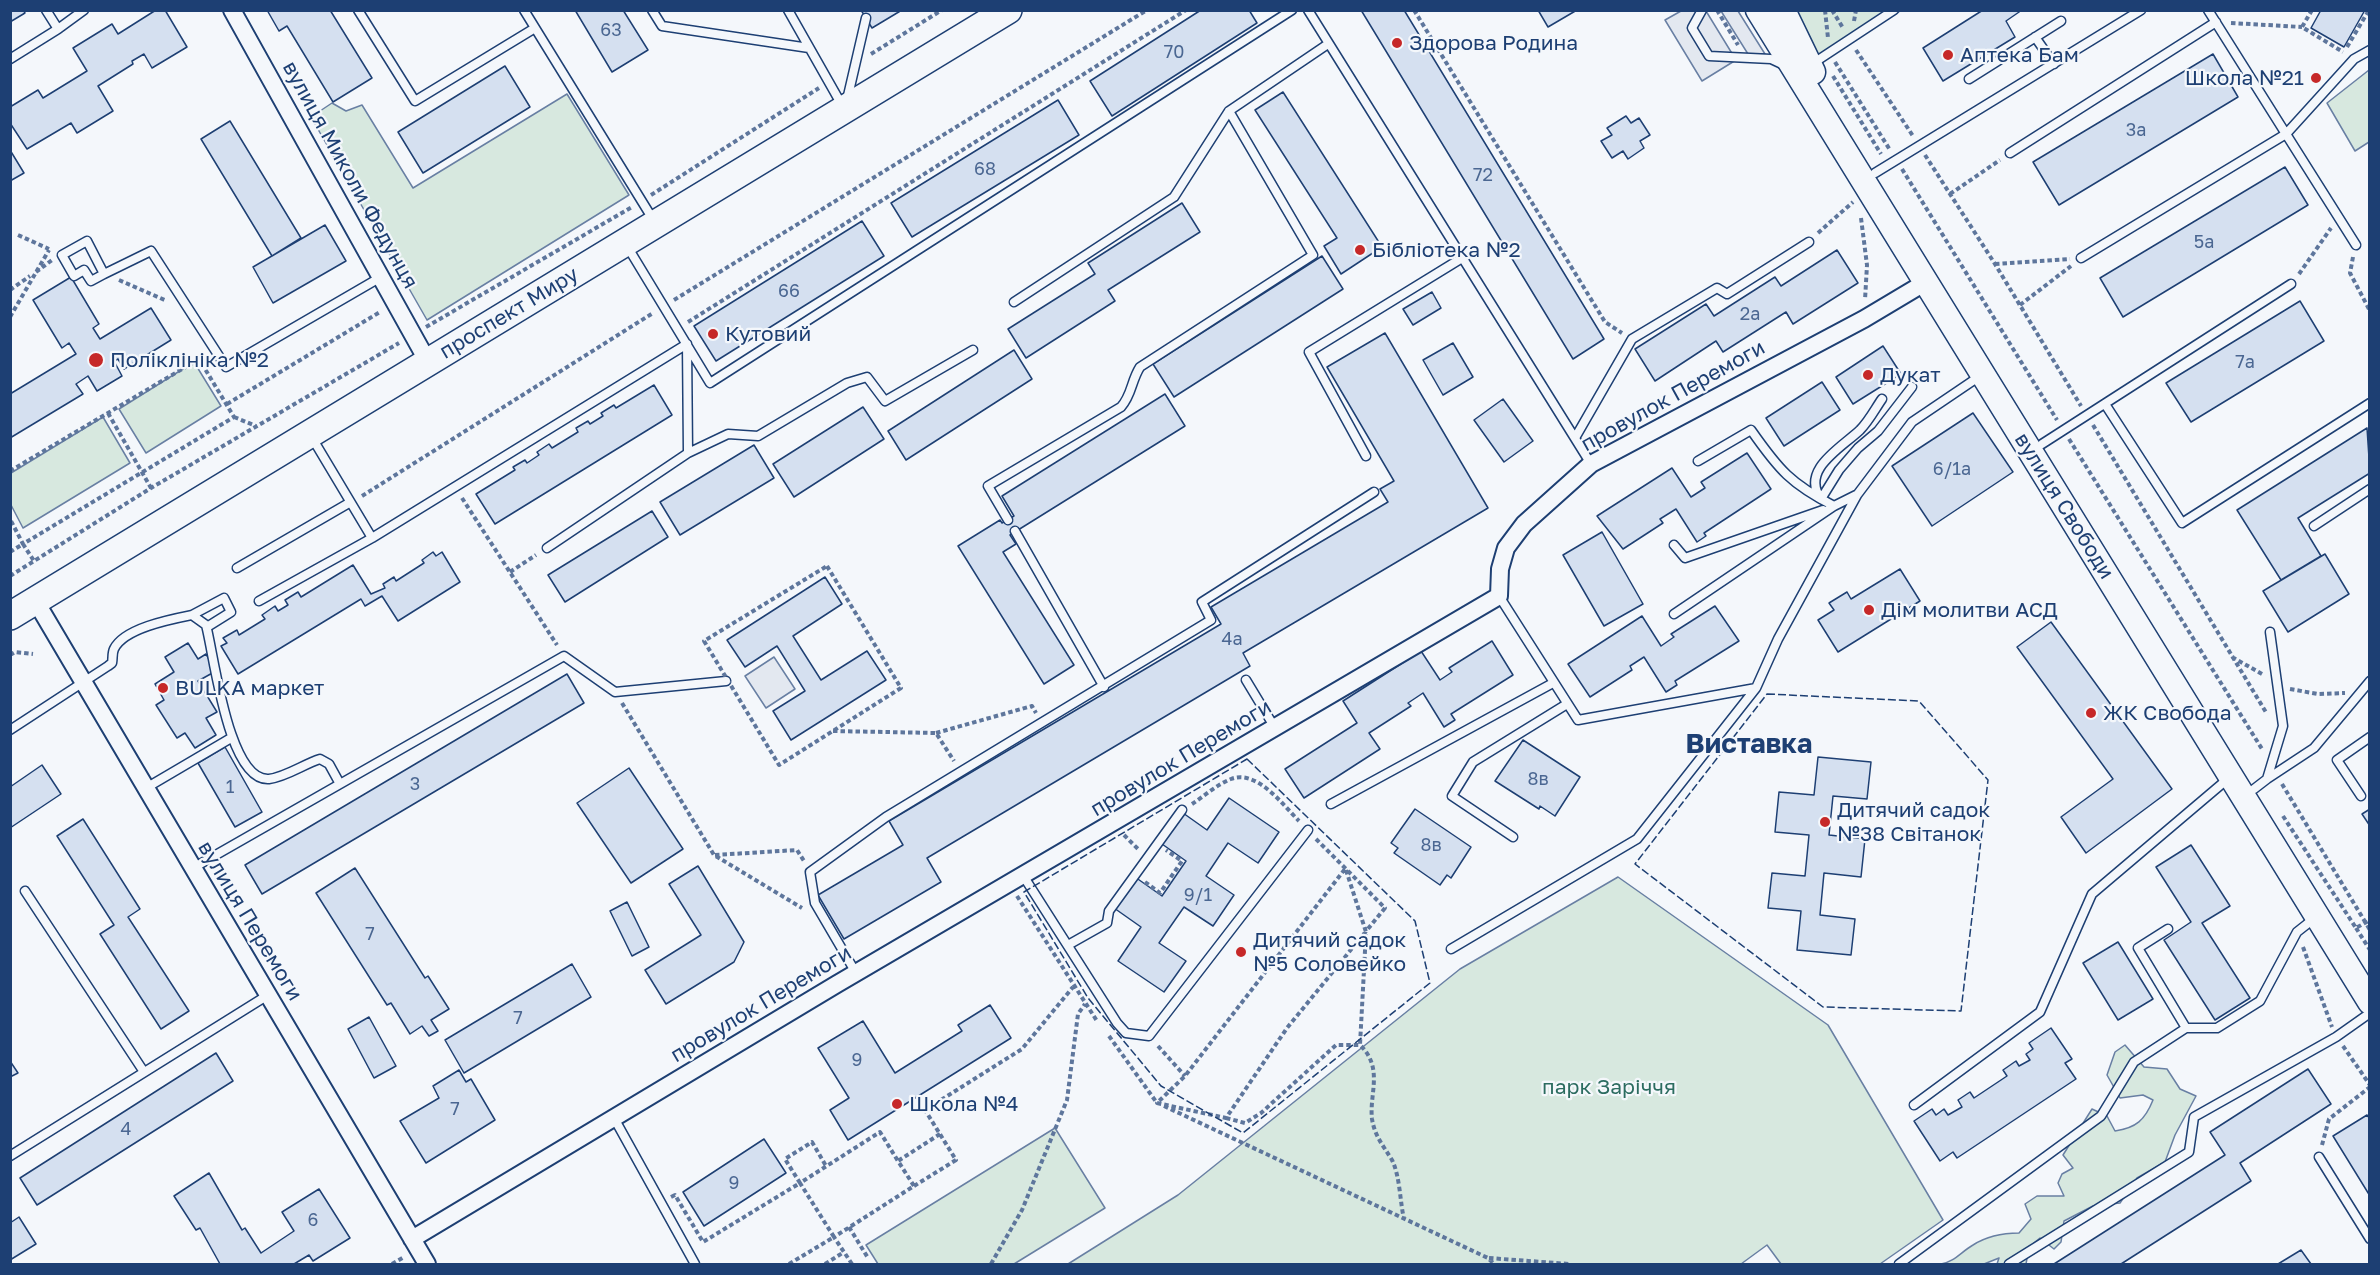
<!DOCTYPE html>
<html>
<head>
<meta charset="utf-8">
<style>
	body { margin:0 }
	#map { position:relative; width:2380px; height:1275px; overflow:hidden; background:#f4f7fb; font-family:"Golos Text",sans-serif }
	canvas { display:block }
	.frame { position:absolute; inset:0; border:12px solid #1d3f73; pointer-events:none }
</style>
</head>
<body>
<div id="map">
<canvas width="2380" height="1275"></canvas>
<div class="frame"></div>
</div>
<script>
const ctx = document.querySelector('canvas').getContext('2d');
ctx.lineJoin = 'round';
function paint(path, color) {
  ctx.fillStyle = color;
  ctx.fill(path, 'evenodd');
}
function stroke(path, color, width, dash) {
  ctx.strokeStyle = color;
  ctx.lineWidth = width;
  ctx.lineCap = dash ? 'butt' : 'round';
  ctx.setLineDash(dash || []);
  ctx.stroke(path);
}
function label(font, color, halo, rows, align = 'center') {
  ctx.font = font + ' "Golos Text",sans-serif';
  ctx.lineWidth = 4.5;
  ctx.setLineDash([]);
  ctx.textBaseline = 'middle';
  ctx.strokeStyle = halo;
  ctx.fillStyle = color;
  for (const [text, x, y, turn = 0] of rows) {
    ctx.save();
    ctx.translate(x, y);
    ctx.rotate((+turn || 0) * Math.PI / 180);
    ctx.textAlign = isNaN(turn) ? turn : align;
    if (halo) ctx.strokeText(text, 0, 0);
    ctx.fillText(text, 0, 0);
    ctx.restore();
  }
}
const green = new Path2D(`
	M1792,11h108l-83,51z
	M2369,70v72l-14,9 -28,-48z
	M567,94l62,101 -202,125 -116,-203 21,-14 14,8 16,-6 51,83z
	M194,362l27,44 -75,47 -27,-44z
	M103,417l27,46 -107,65 -12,-23v-32z
	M1618,877l210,148 115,195 -63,44h-99l-14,-19 -26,19h-673l110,-69 282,-226z
	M2125,1045l19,22 23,2 13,20 16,7 -21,39 -10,27 -28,16 -17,25 -27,3 -29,15 -3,21 -7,7 -14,-11 -11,9 -3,17h-29l2,-6 -15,6h-43c13,-2 20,-12 32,-19 14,-9 29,-12 46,-12l12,-14 -6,-15 12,-8h27l-6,-13 4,-9 11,-6 -10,-13 29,-46 15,7 8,15c21,-3 30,-11 38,-31l-10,-5 -23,3 -13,-23 8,-23z
	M1055,1128l50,80 -91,56h-136l-12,-19z`);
const parking = new Path2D(`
	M1681,11h25l30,49 -34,21 -37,-61z
	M1721,11h17l27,43h-17z
	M774,657l21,32 -29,19 -21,-32z`);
const building = new Path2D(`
	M10,10h13l2,3 -15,9z
	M156,10h9l22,37 -35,21 -8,-14 -12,7 1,3 -35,22 15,25 -36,22 -6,-10 -44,26 -17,-26v-16l28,-17 5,8 44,-27 -14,-23 39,-24 6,10z
	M267,10h63l42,68 -39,24 -46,-76 -8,5z
	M575,10h48l25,40 -36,22z
	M861,10h41l-30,18z
	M1201,10h48l8,13 -145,93 -22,-35z
	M1361,10h43l200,329 -31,20z
	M1538,10h39l-29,17z
	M1983,10h39l-16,11 9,16 -72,44 -20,-33z
	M2321,10h44l-21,37 -33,-19z
	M2213,54l25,43 -179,108 -26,-43z
	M505,66l25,41 -107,66 -25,-41z
	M1283,92l99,155 -41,27 -17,-28 13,-8 -82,-128z
	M1058,100l21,35 -167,102 -21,-34z
	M1626,116l5,7 8,-5 11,17 -10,6 4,7 -16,11 -5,-8 -11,7 -11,-17 11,-6 -5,-7z
	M230,121l71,117 -29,18 -71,-117z
	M10,150l14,23 -14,8z
	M2285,167l23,38 -185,112 -23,-39z
	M1182,203l18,29 -92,58 7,11 -89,57 -18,-29 87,-55 -7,-11z
	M862,221l22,35 -168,105 -22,-35z
	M325,225l21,36 -73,42 -20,-36z
	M1837,250l21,33 -65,41 -7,-12 -63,40 -7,-11 -61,40 -20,-32 71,-45 8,12 61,-39 6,9z
	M1322,256l21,33 -169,108 -21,-33z
	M71,277l28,47 -6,4 7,11 51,-31 20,32 -47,29 -6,-10 -4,2 8,15 -25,15 -9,-15 -12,8 7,10 -73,44v-44l66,-40 -7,-11 -7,5 -29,-48z
	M1432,292l9,16 -28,17 -10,-16z
	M2300,301l24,40 -133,81 -25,-39z
	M1385,333l103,175 -245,145 7,13 -323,192 14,24 -97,57 -26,-44 85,-50 -14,-24 332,-197 -10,-17 177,-105 -8,-13 14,-8 -67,-114z
	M1453,343l20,34 -30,18 -20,-35z
	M1883,346l18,28 -48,30 -17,-27z
	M1014,350l18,29 -126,81 -18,-29z
	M1822,382l18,28 -56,36 -18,-28z
	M654,385l18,30 -177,109 -19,-30 39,-24 -2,-3 12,-7 2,3 12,-8 -2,-3 12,-8 3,4 26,-16 -2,-4 12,-7 2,3 13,-8 -2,-3 13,-8 2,3z
	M1165,394l20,32 -175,109 6,9 -13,8 71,113 -30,19 -86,-138 42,-26 2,3 12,-7 -12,-20z
	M1503,399l30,42 -29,21 -30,-42z
	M863,407l21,32 -90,58 -21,-33z
	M1973,413l40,59 -81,54 -40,-60z
	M2367,428l3,45 -72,45 23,38 -40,24 -44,-70z
	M754,445l20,33 -94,57 -20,-33z
	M1747,453l24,36 -67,44 2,3 -9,6 -21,-33 -16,10 3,4 -40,26 -26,-33 75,-48 19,29 14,-9 -4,-6z
	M652,511l16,26 -103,65 -17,-27z
	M1602,532l41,72 -39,22 -41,-71z
	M433,552l3,4 6,-4 18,30 -62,39 -16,-25 -17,10 -4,-7 -123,75 -17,-28 6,-3 -4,-5 14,-8 2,5 26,-16 -3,-4 13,-9 3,5 10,-6 -3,-5 13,-8 3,5 52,-32 18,29 14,-6 -2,-4 11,-7 2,4 28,-18 -2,-3z
	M2325,554l24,40 -61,38 -25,-41z
	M1900,569l20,32 -82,51 -20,-32 16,-10 -5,-7 18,-11 4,7z
	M825,577l17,27 -49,32 28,44 46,-29 19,29 -95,60 -18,-29 32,-20 -28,-45 -32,21 -18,-27z
	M1715,606l24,35 -64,40 2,4 -11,7 -22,-35 -14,9 2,4 -42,27 -22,-33 74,-48 19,30 13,-9 -3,-3z
	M2051,622l121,167 -86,64 -25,-36 52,-38 -96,-132z
	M1492,641l21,34 -62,39 4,6 -11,7 -21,-34 -15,10 3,3 -42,27 11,16 -76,49 -19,-29 72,-46 -14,-22 78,-50 19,29 12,-8 -3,-4z
	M188,643l10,16 8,-5 10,17 -18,10 19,31 -11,6 10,17 -21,13 -10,-15 -8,5 -21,-33 8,-5 -9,-16 19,-12 -9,-15z
	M567,674l17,29 -322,191 -17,-29z
	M1523,740l57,37 -25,39 -15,-10 -1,3 -44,-28z
	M225,747l37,65 -27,15 -37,-64z
	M1818,757l53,5 -4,37 -34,-3 -4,39 36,4 -4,38 -37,-4 -4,42 35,4 -4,36 -54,-5 4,-39 -33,-3 4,-35 33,3 4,-41 -34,-3 4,-40 35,3z
	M42,765l19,29 -51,34v-41z
	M629,768l54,81 -52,34 -54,-80z
	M1229,798l50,34 -21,31 -30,-20 -22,33 28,19 -21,31 -29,-19 -25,36 27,18 -22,31 -46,-31 23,-34 -27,-19 21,-31 27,19 24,-35 -24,-17 21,-31 24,17z
	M1415,809l56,38 -20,31 -4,-3 -7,10 -46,-32 4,-5 -7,-5z
	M2370,809v17l-8,-12z
	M83,819l57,90 -12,8 61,94 -28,18 -61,-95 14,-9 -57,-89z
	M2191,845l39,61 -28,17 48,75 -35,22 -51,-80 27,-18 -35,-55z
	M698,866l46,76 -10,20 -68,42 -21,-34 56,-35 -32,-51z
	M355,868l70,110 3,-2 21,33 -18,11 7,11 -9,5 -7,-10 -12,8 -19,-31 -4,2 -71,-112z
	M627,902l22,45 -17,9 -22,-45z
	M2118,942l35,57 -35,21 -35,-57z
	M572,964l19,33 -127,76 -19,-33z
	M990,1005l21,33 -163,102 -18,-30 19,-12 -31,-50 45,-27 32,52 67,-42 -4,-6z
	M369,1017l27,49 -22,12 -26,-49z
	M2051,1028l21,31 -7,4 11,16 -119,79 -4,-6 -13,9 -26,-40 18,-12 4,6 8,-6 4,6 14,-8 -4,-7 12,-8 4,6 33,-22 -4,-6 13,-9 3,5 11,-6 -4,-6 7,-5 -4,-6z
	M216,1053l17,28 -196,124 -17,-27z
	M10,1061l8,12 -8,4z
	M2308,1069l23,35 -91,59 11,18 -130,83h-67l171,-109 -15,-23z
	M459,1070l7,12 5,-3 24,41 -69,43 -26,-42 39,-23 -6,-12z
	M2367,1115l3,4v77l-37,-60z
	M764,1139l22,34 -82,53 -21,-34z
	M209,1173l33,57 3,-2 16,25 33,-22 -12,-19 37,-23 31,49 -37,23 -4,-6 -15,9h-74l-20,-36 -4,2 -22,-34z
	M19,1217l17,27 -26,16v-37z
	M2301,1250l10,14h-33z`);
const path = new Path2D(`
	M1414,10l191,312 17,11
	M1717,10l21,35
	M1825,10l3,28
	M1832,10l11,18
	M2312,10l-10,17 41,25
	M1854,21l2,-11
	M2231,23l71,4
	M2347,47l22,-37
	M1856,50l57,86
	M871,54l71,-44
	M1835,62l55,88
	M1833,76l48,78
	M1925,155l70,109 86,142
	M1902,169l155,251
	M1950,194l50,-34
	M651,195l168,-107
	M1861,218l6,47 -2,35
	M1818,233l35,-31
	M18,235l31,14
	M2353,257l-3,16 20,38
	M1995,264l75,-5
	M36,272l16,-12
	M2299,274l32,-46
	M119,280l48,21
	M10,290l20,-14
	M674,300l473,-290
	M2020,305l51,-39
	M10,317l39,-67
	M688,322l498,-312
	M426,327l206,-120
	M227,404l153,-92
	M108,413l43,75
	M234,417l22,9
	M2093,425l174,289
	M2069,439l193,310
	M10,471l189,-112 35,58 -211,127 -13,-25
	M362,496l291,-183
	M462,498l95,147
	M10,552l13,-8 11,17
	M827,566l74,122 -122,77 -75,-124z
	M510,572l26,-17
	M10,576l141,-88 248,-145
	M10,655l5,-3 18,2
	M2232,657l30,17
	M2290,689l28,5 27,-1
	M622,703l92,152 88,53
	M833,731l103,2 18,28
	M936,733l96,-27 4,7
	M2282,784l88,146
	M1192,804c12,-8 26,-20 39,-25 26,-10 52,26 68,42
	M2283,816l73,112 14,-8
	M1124,835l14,14
	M1316,839l69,69 -98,120 -61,90 -69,-15 28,-27 160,-207
	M715,855l82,-5 7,11
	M1346,870l20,62 -6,113c24,23 9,49 12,74 3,18 11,26 20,41 8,16 8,42 12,59
	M1145,882l15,11 22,-32 -16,-11
	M1017,896l80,125
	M2356,928l14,22
	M2303,947l29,80
	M1109,1036l48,67
	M1158,1046l27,30
	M2343,1046l27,39
	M1164,1106l324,152 6,6
	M1226,1118l19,5 16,-10 75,-68h24
	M2322,1145l7,-26 41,-32
	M914,1186l42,-26 -31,-50 97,-61 51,-62
	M671,1197l4,-2 28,47 97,-59 -15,-24 27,-17 14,24
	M849,1227l19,31
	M1489,1258l80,6
	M392,1264l12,-7
	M789,1264l45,-27 -34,-54 80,-51 18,29
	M825,1264l19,-12
	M852,1264l-18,-27 80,-51 -16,-25 42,-27
	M991,1264l31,-54 45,-110 11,-86 7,-10`);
const lane = new Path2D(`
	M46,10l12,19 26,-19
	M358,10l57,91 120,-73
	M524,10l130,211
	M652,10l10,16 147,22
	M788,10l55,97
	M1308,10l283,454
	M1702,10l-10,18 17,28 62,3 15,7
	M2208,10l78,124 68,-75 16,-9
	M2035,37l19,27
	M10,59l48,-30
	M1812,64l82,-54
	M1969,79l92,-58
	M847,100l19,-82
	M2010,153l206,-131
	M1875,173l266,-163
	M627,246l83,137 582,-373
	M2081,258l205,-124 70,111
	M104,274l-13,7 -7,-11 -10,6 -12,-21 25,-14 17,33 47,-23 75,116 155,-90
	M1014,302l160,-105 55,-86 99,-67
	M1882,399c-7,10 -13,22 -22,31 -19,18 -60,40 -39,69l18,-29 19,-22 20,-17 34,-44
	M2105,404l77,119 188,-120
	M311,436l61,102 315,-194
	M1575,438l57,-99 85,-51 10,6 82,-52
	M2042,444l249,-160
	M688,453l40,-19 30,2 89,-53 20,-6 18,24 88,-51
	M1366,456l-57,-104 153,-94
	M1698,461l53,-31c28,40 40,54 83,76
	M1008,520l-20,-34 133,-79c11,-12 10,-26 19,-40l173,-112 -84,-144
	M2314,526l56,-37
	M1015,531l89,156
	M1674,545l11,13 138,-48
	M547,548l141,-95 -1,-109
	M237,568l112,-65
	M1499,596l79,124 178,-32 22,-49 79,-144 55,-73 68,-46
	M259,601l113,-63
	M1674,614l160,-108 22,-11
	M192,615l32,-17 7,14 -24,15
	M1246,680l29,48
	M10,730l98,-64 4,-3c1,-5 0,-10 2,-14 10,-21 58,-30 78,-34l14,10c8,29 22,157 63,154 17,-2 35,-15 51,-20l9,5 11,20
	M2267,779l47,-31 56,-67
	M146,788l85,-50
	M2254,789l13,-10 16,-53 -13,-94
	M2361,796l-24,-36 33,-23
	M1331,804l222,-121
	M1513,837l-61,-41 21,-34 94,-58
	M193,868l371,-212 51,36 111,-11
	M1024,877l93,146 9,10 23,3 159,-206
	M25,891l119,181
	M2168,929l-30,19 48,80h31l43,-27 37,-69 19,-15
	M1068,945l39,-22 2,-12 73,-101
	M1451,949l186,-110 119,-151
	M856,973l-41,-70 -5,-31 76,-55 325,-197 -9,-18 172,-110
	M1914,1105l126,-93 52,-118 138,-117
	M614,1118l81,146
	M10,1156l258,-161
	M2319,1157l51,82
	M1899,1264l202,-148 33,-54 52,-34
	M2009,1264l180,-112 5,-35 142,-80 34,-24`);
const street = new Path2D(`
	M232,10l196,352
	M35,600l392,664
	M412,1239l425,-255 662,-388 1,-27 6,-21 18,-24 67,-60 273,-145 62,-37`);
const secondary = new Path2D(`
	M1758,10l612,992
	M1783,10l30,62`);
const primary = new Path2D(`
	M10,616l998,-606`);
const fence = new Path2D(`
	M1767,694l152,7 69,79 -27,231 -138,-4 -188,-143z
	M1247,759l168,162 15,62 -187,150 -82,-47 -73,-88 -64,-106z`);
const markers = [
	[1397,43,6,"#c62828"],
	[1948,55,6,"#c62828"],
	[2316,78,6,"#c62828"],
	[1360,250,6,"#c62828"],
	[713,334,6,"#c62828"],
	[96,360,8,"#c62828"],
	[1868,375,6,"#c62828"],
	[1869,610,6,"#c62828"],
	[163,688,6,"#c62828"],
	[2091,713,6,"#c62828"],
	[1825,822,6,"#c62828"],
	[1241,952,6,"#c62828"],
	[897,1104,6,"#c62828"]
];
const numberNames = [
	["63",611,30],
	["70",1174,52],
	["3а",2136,130],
	["68",985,169],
	["72",1483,175],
	["5а",2204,242],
	["66",789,291],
	["2а",1750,314],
	["7а",2245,362],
	["6/1а",1952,469],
	["4а",1232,639],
	["8в",1538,779],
	["3",415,784],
	["1",230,787],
	["8в",1431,845],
	["9/1",1198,895],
	["7",370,934],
	["7",518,1018],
	["9",857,1060],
	["7",455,1109],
	["4",126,1129],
	["9",734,1183],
	["6",313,1220]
];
const poiNames = [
	["Здорова Родина",1409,43],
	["Аптека Бам",1960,55],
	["Школа №21",2304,78,"right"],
	["Бібліотека №2",1372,250],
	["Кутовий",725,334],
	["Поліклініка №2",110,360],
	["Дукат",1880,375],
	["Дім молитви АСД",1881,610],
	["BULKA маркет",175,688],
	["ЖК Свобода",2103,713],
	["Дитячий садок",1837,810],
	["№38 Світанок",1837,834],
	["Дитячий садок",1253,940],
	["№5 Соловейко",1253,964],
	["Школа №4",909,1104]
];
const streetNames = [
	["вулиця Миколи Федунця",350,175,61],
	["проспект Миру",509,313,-31],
	["провулок Перемоги",1673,396,-29],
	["вулиця Свободи",2064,506,58],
	["провулок Перемоги",1181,758,-31],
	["вулиця Перемоги",250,921,59],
	["провулок Перемоги",761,1004,-31]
];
const parkNames = [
	["парк Заріччя",1609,1087]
];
const districtNames = [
	["Виставка",1749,744]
];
paint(green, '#d7e8df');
stroke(green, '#687fa3', 1.5);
paint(parking, '#e3e8f0');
stroke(parking, '#687fa3', 1.5);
paint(building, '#d5e0f0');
stroke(building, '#1d3f73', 1.5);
stroke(lane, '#1d3f73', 11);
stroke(street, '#1d3f73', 20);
stroke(secondary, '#1d3f73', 27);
stroke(primary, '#1d3f73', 30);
stroke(path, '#5e769c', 4, [4.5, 3]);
stroke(lane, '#f4f7fb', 8);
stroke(street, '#f4f7fb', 16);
stroke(secondary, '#f4f7fb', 24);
stroke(primary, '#f4f7fb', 27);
stroke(fence, '#1d3f73', 1.5, [8, 3]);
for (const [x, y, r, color] of markers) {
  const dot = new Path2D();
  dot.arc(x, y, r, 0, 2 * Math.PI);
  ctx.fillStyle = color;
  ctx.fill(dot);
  stroke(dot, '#f4f7fb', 2);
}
label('18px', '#4b6792', null, numberNames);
label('21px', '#1d3f73', '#f4f7fb', poiNames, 'left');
label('21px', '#1d3f73', '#f4f7fb', streetNames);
label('21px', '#2c6c60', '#f4f7fb', parkNames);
label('bold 27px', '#1d3f73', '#f4f7fb', districtNames);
</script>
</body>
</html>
